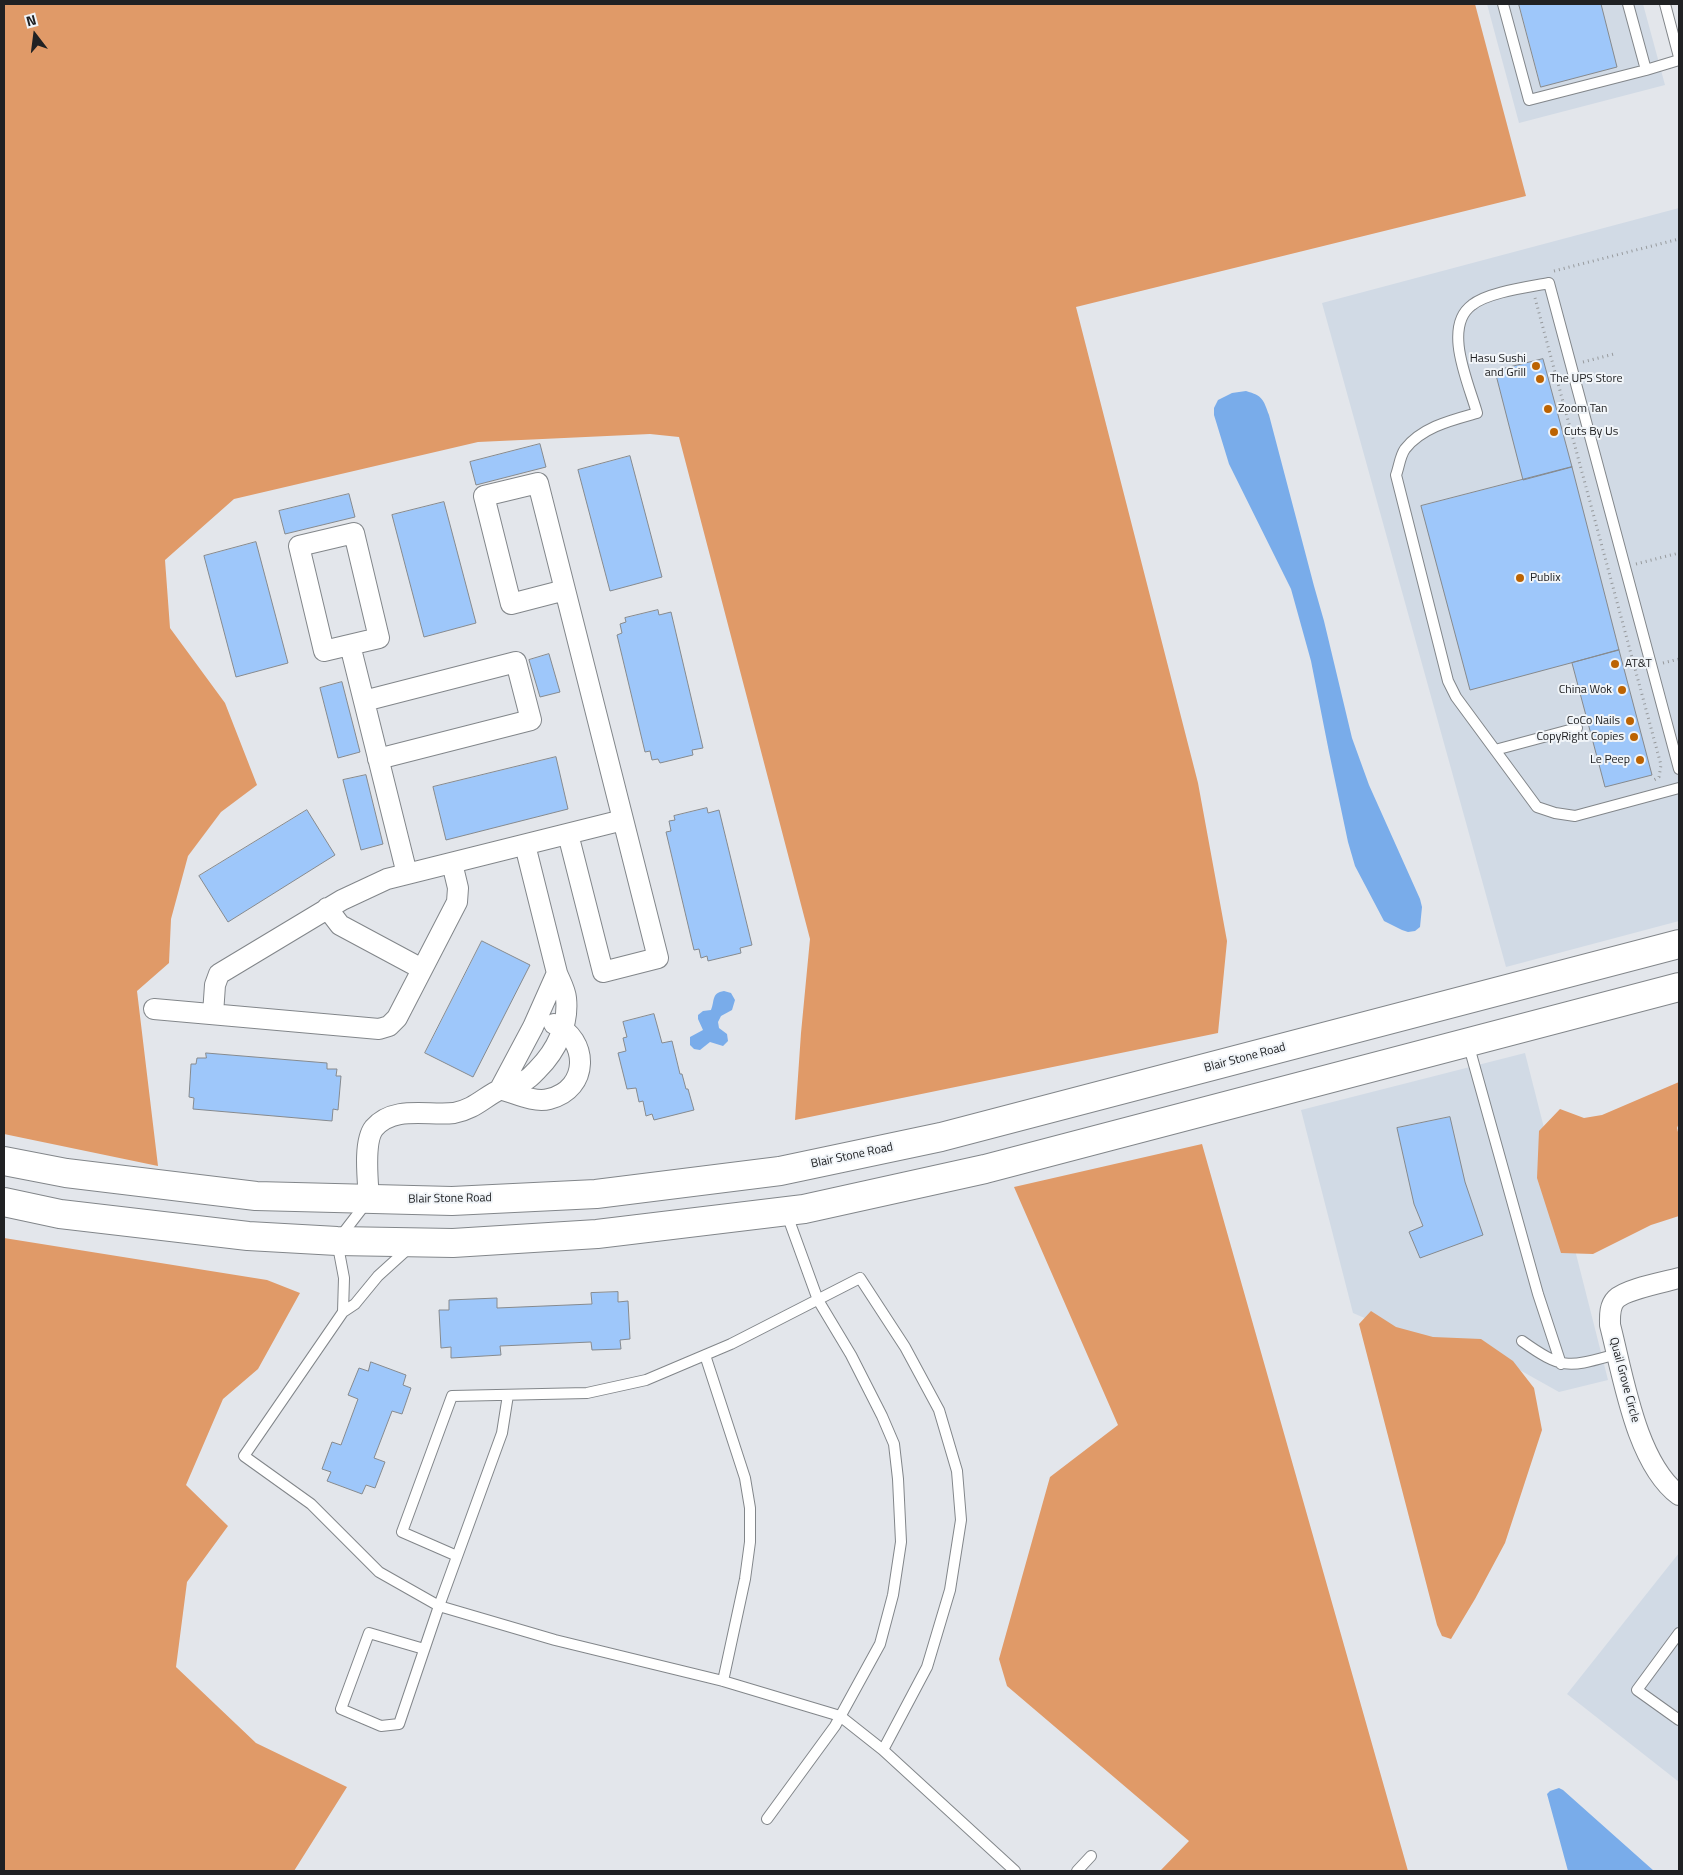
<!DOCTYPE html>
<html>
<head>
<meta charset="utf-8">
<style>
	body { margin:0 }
	#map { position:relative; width:1683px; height:1875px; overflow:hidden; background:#e3e6eb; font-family:"Titillium Web",sans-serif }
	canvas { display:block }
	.frame { position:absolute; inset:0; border:5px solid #202123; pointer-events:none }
	.north { position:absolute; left:10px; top:10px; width:50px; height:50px; -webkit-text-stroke:4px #f0f4f8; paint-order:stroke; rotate:345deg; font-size:14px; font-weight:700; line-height:20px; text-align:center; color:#202123 }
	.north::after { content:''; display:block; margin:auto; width:18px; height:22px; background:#202123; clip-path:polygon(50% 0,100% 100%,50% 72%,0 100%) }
</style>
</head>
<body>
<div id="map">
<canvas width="1683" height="1875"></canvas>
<div class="frame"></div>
<div class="north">N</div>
</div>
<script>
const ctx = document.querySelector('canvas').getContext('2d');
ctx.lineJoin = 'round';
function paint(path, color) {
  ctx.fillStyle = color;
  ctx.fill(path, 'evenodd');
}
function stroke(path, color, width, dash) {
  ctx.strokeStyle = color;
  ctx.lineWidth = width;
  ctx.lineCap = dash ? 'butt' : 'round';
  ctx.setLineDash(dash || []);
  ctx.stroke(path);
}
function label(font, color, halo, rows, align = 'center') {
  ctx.font = font + ' "Titillium Web",sans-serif';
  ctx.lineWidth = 4;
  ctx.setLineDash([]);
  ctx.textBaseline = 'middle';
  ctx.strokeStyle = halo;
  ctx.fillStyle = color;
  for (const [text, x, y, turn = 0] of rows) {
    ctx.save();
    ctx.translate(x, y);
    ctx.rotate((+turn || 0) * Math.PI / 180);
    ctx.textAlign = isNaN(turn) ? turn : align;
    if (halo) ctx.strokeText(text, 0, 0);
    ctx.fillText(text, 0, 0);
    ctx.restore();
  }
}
const built = new Path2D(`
	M1487,4h156l22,81 -146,38z
	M1679,208v713l-173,46 -184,-664z
	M1525,1053l83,327 -49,12 -93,-52 -48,1 -65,-28 -52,-203z
	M1679,1553v229l-112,-88z`);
const forest = new Path2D(`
	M4,4h1471l51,192 -450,111 122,476 29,158 -9,92 -423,87 6,-87 9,-94 -131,-502 -29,-3 -172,8 -244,57 -69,61 5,68 55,75 32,82 -36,27 -33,44 -17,63 -2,44 -32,28 21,175 -154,-32z
	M1679,1082v41l-2,5 2,8v80l-28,9 -58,29 -32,-1 -24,-75 2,-47 21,-22 24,9 18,-3z
	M1202,1144l206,727h-248l29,-30 -182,-155 -8,-27 51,-182 68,-52 -104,-238z
	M4,1238l263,42 33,13 -42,76 -35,30 -37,86 42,41 -41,56 -11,85 80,76 91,44 -53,84h-290z
	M1371,1311l25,16 37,10 48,2 32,22 21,27 8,42 -37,113 -30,56 -24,40 -9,-3 -5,-11 -78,-301z`);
const water = new Path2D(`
	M1246,391c17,5 17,8 23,24l45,171 10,35 28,117 17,47 51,114 2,8 -2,20 -5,4 -7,1 -6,-2 -18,-9 -29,-55 -7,-24 -19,-90 -18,-91 -20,-72 -62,-125 -15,-49v-7l4,-8 14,-7z
	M724,991l7,2 4,7 -3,10 -11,6 -3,6 1,6 8,6 1,7 -5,5 -13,-4 -10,8 -6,-1 -4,-4v-8l13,-7 -5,-11v-4l5,-4 8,-1c4,-9 0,-17 13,-19z
	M1559,1788l4,2 91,81h-86l-21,-77 3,-3z`);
const building = new Path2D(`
	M1519,4h82l16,63 -76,20z
	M1543,359l29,108 -49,13 -28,-109z
	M540,444l6,23 -70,18 -6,-23z
	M630,456l32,121 -52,14 -32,-121z
	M1572,467l47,183 -149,40 -49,-184z
	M349,494l6,23 -70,17 -6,-23z
	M444,502l32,121 -52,14 -32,-122z
	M256,542l32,121 -52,14 -32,-121z
	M658,610l1,5 12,-3 32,136 -11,2 1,5 -33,8 -2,-4 -6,1 -2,-9 -5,1 -28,-117 5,-2 -2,-9 6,-2 -1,-4z
	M1619,650l33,125 -47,12 -33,-124z
	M549,654l11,38 -20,5 -11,-37z
	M342,682l18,70 -22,6 -18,-70z
	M556,757l12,52 -122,31 -13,-53z
	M366,775l17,69 -22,6 -18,-70z
	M707,808l1,5 11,-3 33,135 -12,3 1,5 -33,8 -1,-5 -6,2 -2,-9 -5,1 -28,-118 5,-1 -2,-10 6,-1 -1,-4z
	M307,810l28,45 -107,67 -29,-46z
	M482,941l48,24 -57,112 -48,-24z
	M654,1014l8,29 10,-2 8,33h2l4,15h2l6,21 -40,10 -2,-6 -6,2 -3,-15 -4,1 -3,-14 -9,1 -9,-36 8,-2 -3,-13 4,-1 -4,-15z
	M206,1053l121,10v6h10l-1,7h5l-3,34 -5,-1 -1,12 -139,-12 1,-11 -5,-1 2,-33h5l1,-6h9z
	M1450,1117l15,65 18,53 -63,23 -11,-26 14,-6 -9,-22 -17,-76z
	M618,1292v10l10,-1 2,38 -10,1 1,9 -29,1 -1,-8 -91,4 1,9 -50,3v-11l-10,1 -2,-38h10v-10l48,-2v10l95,-4 -1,-11z
	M371,1362l35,13 -3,10 8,3 -9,26 -10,-3 -18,47 11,4 -10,26 -9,-3 -4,9 -35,-13 4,-9 -9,-3 10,-27 9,3 17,-46 -10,-4 11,-27 9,3z`);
const path = new Path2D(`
	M1554,271l125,-32
	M1535,298l126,467 -2,12 -5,3
	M1583,362l31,-8
	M1636,564l43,-11
	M1663,663l16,-4`);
const service = new Path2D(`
	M1503,4l26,96 117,-30 33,-10
	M1628,4l18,66
	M1665,4l14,53
	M1495,750l82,-22
	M1679,769l-130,-486c-20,4 -61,9 -77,22 -30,22 -3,79 5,108 -25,7 -55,14 -72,36 -5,7 -6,18 -9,26l52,206 8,16 81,110 18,6 20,3 104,-28
	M1468,1043l70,251 23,70
	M410,1247l-32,29 -23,28 -12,8 -99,144 67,48 68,68 60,34 116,34 168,41 117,35 43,34 132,121
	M343,1312l1,-34 -7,-37 30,-39
	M1522,1341c42,30 47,26 95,13
	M705,1355l40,123 5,30v34l-5,37 -22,102
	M457,1556l-55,-24 50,-136 135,-3 59,-13 85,-36 129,-66 45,69 34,63 18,61 4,49 -11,70 -23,77 -44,83
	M1679,1633l-42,57 42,30
	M424,1649l-55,-16 -28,76 40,17 18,-2 40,-118 63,-173 6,-38
	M767,1819l68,-93 45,-82 13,-49 8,-53 -3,-63 -4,-35 -12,-28 -31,-61 -33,-55 -32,-88
	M1077,1871l14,-15`);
const minor = new Path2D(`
	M354,533l25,105 -55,13 -25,-105z
	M565,590l-54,14 -27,-108 54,-13 120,475 -55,14 -35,-138
	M350,645l57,229
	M364,701l152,-39 15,58 -153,39
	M525,845l32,128
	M327,908l13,17 82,44
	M154,1009l225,20 10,-3 8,-8 60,-116 1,-14 -6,-25
	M213,1014l2,-29 4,-11 123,-74 45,-21 236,-59
	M500,1089c15,4 34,14 49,10 41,-10 40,-60 5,-75
	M369,1199c-1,-18 -6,-57 5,-71 20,-23 54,-12 80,-15 21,-4 30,-16 47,-24 8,-4 18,-5 25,-9 5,-3 8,-7 12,-11 18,-18 31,-44 28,-71 -1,-9 -6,-17 -9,-25l-24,54 -33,62
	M1679,1278c-14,4 -53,11 -63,21 -7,7 -6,18 -6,26 13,50 26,138 69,170`);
const secondary = new Path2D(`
	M4,1161l62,12 190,23 196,5 144,-7 184,-23 161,-34 738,-193
	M4,1202l56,12 188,22 89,5 116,2 144,-9 207,-25 181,-40 694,-182`);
const markers = [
	[1536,366,5,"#bc6302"],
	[1540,379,5,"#bc6302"],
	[1548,409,5,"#bc6302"],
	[1554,432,5,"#bc6302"],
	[1520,578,5,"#bc6302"],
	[1615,664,5,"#bc6302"],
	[1622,690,5,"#bc6302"],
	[1630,721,5,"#bc6302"],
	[1634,737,5,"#bc6302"],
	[1640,760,5,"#bc6302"]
];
const poiNames = [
	["Hasu Sushi",1526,359],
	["and Grill",1526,373],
	["The UPS Store",1550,379,"left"],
	["Zoom Tan",1558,409,"left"],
	["Cuts By Us",1564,432,"left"],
	["Publix",1530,578,"left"],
	["AT&T",1625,664,"left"],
	["China Wok",1612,690],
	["CoCo Nails",1620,721],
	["CopyRight Copies",1624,737],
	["Le Peep",1630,760]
];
const streetNames = [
	["Blair Stone Road",1245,1058,-15],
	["Blair Stone Road",852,1156,-12],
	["Blair Stone Road",450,1199,-1],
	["Quail Grove Circle",1624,1380,75]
];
paint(built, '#d1dae5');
paint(forest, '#e09a68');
paint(water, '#79acea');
paint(building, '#9ec7fa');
stroke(building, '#868a8e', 1);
stroke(service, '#82868a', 12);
stroke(minor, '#82868a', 22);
stroke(secondary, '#82868a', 30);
stroke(path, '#979a9d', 3, [1, 4]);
stroke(service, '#fff', 10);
stroke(minor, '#fff', 20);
stroke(secondary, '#fff', 28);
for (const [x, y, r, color] of markers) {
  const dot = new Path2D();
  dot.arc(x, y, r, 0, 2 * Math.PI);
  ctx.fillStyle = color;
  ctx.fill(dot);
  stroke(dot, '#f0f4f8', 2);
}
label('12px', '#202123', '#f0f4f8', poiNames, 'right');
label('12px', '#202123', '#f0f4f8', streetNames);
</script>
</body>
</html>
